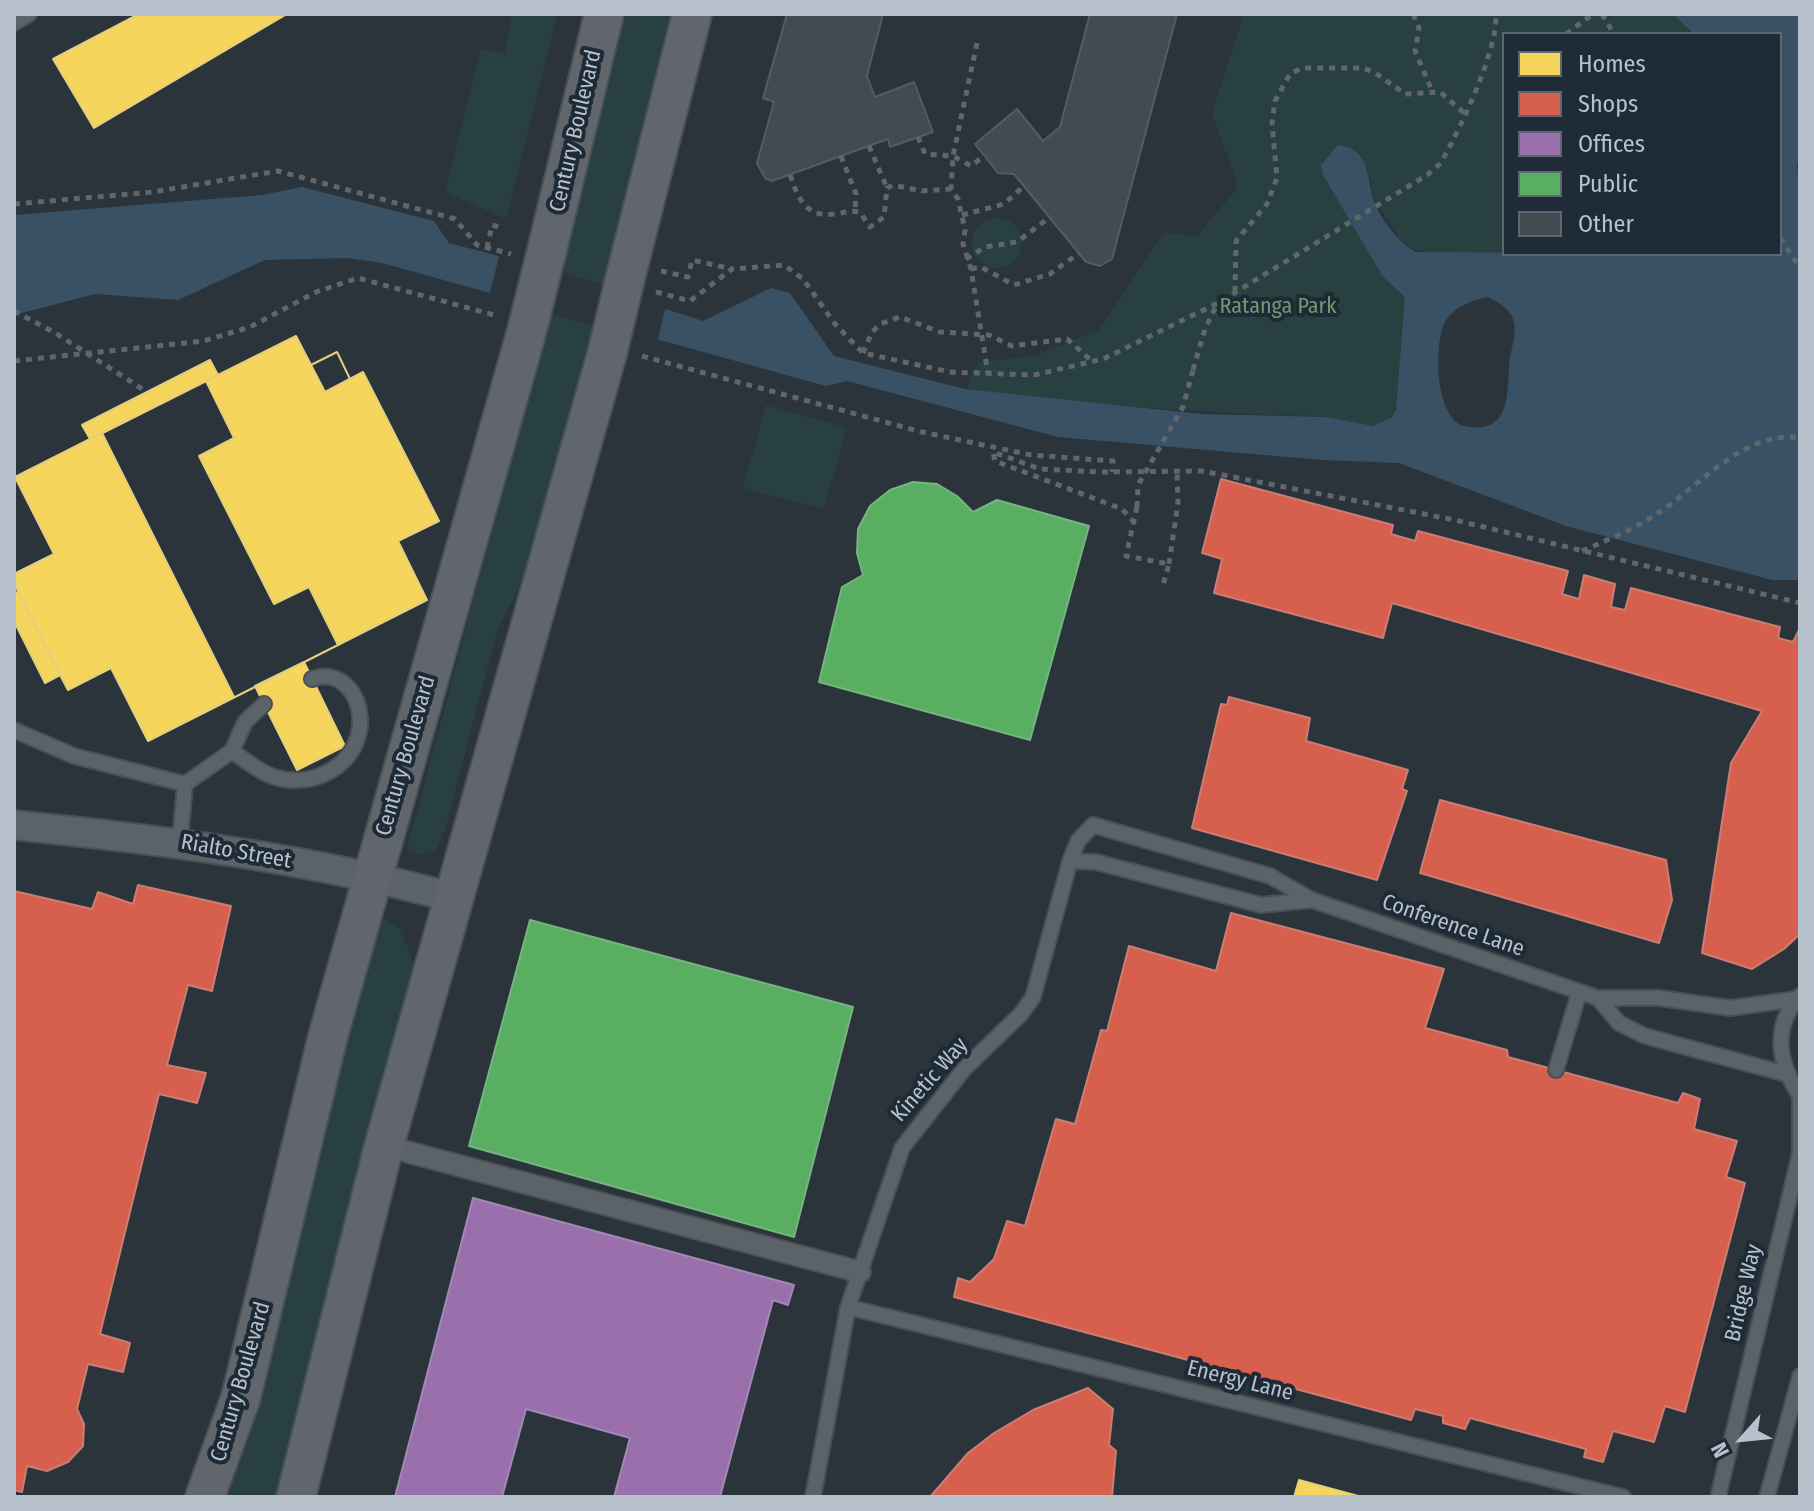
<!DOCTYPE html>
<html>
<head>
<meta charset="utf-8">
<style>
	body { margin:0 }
	#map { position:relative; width:1814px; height:1511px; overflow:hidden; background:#2b343b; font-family:"Fira Sans Condensed",sans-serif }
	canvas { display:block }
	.frame { position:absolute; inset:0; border:16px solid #b6c1cb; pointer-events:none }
	.legend { position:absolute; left:1502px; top:32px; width:280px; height:224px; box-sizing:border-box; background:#1e2b36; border:2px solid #5b6772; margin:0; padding:10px 14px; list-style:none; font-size:24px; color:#b6c1cb }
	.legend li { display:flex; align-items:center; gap:16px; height:40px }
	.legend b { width:40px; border:2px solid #5b6772 }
	.north { position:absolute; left:1702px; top:1399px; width:80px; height:80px; -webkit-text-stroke:6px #1e2b36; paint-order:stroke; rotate:243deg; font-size:22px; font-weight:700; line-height:32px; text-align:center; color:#b6c1cb }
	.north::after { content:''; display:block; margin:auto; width:28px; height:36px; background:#b6c1cb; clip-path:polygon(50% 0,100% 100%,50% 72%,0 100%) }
</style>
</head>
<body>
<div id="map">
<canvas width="1814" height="1511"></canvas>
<div class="frame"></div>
<ul class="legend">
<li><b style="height:22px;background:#f6d55c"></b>Homes</li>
<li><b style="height:22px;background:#d6604d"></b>Shops</li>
<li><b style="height:22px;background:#9970ab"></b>Offices</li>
<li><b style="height:22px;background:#5aae61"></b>Public</li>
<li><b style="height:22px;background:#444b50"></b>Other</li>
</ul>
<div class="north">N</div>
</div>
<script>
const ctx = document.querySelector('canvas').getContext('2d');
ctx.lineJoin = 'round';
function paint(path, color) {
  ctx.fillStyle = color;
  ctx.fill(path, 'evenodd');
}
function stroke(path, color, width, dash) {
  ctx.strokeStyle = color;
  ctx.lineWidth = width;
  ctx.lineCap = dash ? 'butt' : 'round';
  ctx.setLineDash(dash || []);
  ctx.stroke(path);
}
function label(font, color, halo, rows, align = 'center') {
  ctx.font = font + ' "Fira Sans Condensed",sans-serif';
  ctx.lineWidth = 8;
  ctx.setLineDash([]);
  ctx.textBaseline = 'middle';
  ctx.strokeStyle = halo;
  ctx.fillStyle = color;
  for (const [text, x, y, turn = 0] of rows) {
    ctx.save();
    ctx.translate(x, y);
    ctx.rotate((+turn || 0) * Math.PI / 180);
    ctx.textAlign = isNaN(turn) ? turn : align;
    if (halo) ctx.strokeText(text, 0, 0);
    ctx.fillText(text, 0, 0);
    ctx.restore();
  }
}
const green = new Path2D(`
	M512,14h45l-51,205 -61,-27 36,-143 24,4z
	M626,14h53l-65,253 -85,301 -32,63 -51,195 -9,23 -14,6 -16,-6 159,-594z
	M1244,14h429l21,20h-190v218l-70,2 -30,-8 -33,-52v-17l-11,61 23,39 22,20 1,10c-2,23 -3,101 -18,113 -19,14 -49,-3 -71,-4 -118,-2 -234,-13 -351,-27l12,-27 57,-6 64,-26 64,-97 34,3 41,-49 -26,-74z
	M972 243a25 25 0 1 1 50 0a25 25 0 1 1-50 0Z
	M766,405l81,23 -23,81 -81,-21z
	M379,916l20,12 17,39 -136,530h-61l24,-65z`);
const water = new Path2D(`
	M1673,14h127v137l-3,16 3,14v399h-28l-206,-54 -167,-63 -77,-3 -264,-23 -211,-56 -21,5 -444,-123 -35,-5 -82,2 -87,40 -83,-6 -81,21v-100l248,-20 40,-8 132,34 15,22 61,16 193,62 68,-33 19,5 44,63 131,33 236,25 125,3 47,9 18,-8 5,-9 9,-112 -22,-20 -60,-102 -2,-10 17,-20c27,3 29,24 33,46 4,21 26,52 45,61l364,2v-220h-86zM1488,297c9,5 19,10 24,19 6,14 0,29 -2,42 -4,28 5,79 -46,68 -29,-7 -31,-85 -18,-106 9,-14 27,-20 42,-23z`);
const pier = new Path2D(`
	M500,252l166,53 -9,38 -168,-46z`);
const homes = new Path2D(`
	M139,14h148l-193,114 -41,-69z
	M296,336l15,29 26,-13 13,27 13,-7 76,149 -41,20 29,59 -279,141 -37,-73 -43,22 -8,-15 -15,8 -31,-62v-27l4,-2 -4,-18 40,-20 -39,-77 75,-38 -8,-14 128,-65 8,15z
	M296,336l29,56 38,-20 76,149 -41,20 29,59 -89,45 -29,-58 -35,17 -75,-148 35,-18 -28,-57z
	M296,336l15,29 26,-13 13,27 13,-7 76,149 -41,20 29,59 -279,141 -37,-73 -43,22 -8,-15 -46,-92v-9l40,-20 -39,-77z
	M102,433l132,264 -86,44 -37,-73 -43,22 -54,-107v-9l40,-20 -39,-77z
	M304,662l41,84 -48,24 -42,-84z
	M1299,1480l63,17h-68z`);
const shops = new Path2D(`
	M1221,479l172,46 -2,9 24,7 3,-10 150,40 -6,23 17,5 5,-24 31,9 -4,23 14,3 6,-22 149,39 -2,11 15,4 7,-14v306l-16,15 -32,20 -50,-16 29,-190 31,-52 -370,-108 -9,35 -169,-45 8,-34 -20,-6z
	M1229,697l81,21 -4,23 102,29 -6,19 5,2 -30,89 -185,-52 29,-124 6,1z
	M1440,800l226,60 6,40 -13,43 -239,-70z
	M138,885l93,21 -19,85 -24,-6 -21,80 39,8 -9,30 -38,-9 -59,240 30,9 -7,29 -35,-8 -11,45 7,15 -1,22 -15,16 -21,9 -20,-5 -5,26 -8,-2v-599l78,18 6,-17 35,12z
	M1231,913l213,56 -19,59 82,22 1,7 170,46 5,-10 17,6 -6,30 43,12 -11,36 19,6 -60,229 -20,-6 -11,36 -41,-11 -10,31 -19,-5 2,-8 -116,-31 -5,11 -22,-6v-7l-28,-7 -4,11 -457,-123 4,-19 12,4 24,-23 13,-38 18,5 31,-107 19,5 26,-94 6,1 22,-85 87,25z
	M1088,1388l25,21 -4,36 7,6 -4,46h-182l38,-44 26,-20 39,-23z`);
const offices = new Path2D(`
	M473,1198l321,87 -6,20 -15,-5 -53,197h-106l16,-59 -104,-29 -24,88h-107z`);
const public = new Path2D(`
	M913,482l24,2 20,12 16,16 24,-12 92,26 -59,214 -211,-58 23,-95 21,-12 -6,-22 1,-24 12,-23 20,-16z
	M530,920l323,87 -59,230 -325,-91z`);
const building = new Path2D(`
	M787,14h96l-16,62 8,21 39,-15 19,50 -43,15 -2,-8 -116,42 -7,-3 -8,-15 17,-61 -11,-4z
	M1090,14h87l-65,245 -12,7 -14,-4 -72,-88 -16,-1 -23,-29 42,-35 26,32 17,-14z`);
const path = new Path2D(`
	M1413,14l6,14 -4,23 18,42
	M1602,14l12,20
	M1566,34l27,-20
	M977,43l-24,113 -2,33 7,10 7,31 -2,14 8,25 17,105
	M918,137l7,17 28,2 18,10 13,-10
	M869,146l18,42
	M841,156l15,38 -1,17
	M790,175c8,22 15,43 44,39 9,-1 16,-4 26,-2l10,15 14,-10 3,-29 6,-3 29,6 29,-2
	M14,204l139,-12 125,-21 177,48 22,26 34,9
	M962,215l42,-11 20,-18
	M1780,238l20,30
	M487,248l5,-23 12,3
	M966,259l19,-12 32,-5 33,-25
	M971,269l10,-2 33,18 36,-11 29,-21
	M661,271l27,6 4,-17 40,9
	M656,292l34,9 42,-32 52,-4 19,14 32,45 28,29 87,19 84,3 69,-16 115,-56 209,-128c6,-5 14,-11 17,-18 18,-32 54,-108 52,-143
	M1235,292l1,-51 31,-37 10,-26 -5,-55 3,-22 15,-27 12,-6h60l12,4 31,22 35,-2 24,21
	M863,353l9,-21 8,-8 20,-7 40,15 49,3 23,11 55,-7 25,22
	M642,356l280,76 109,23 82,6 -1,11
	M14,361l190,-20 46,-14 66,-35 42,-14 136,37
	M1193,370l12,-41 12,-25
	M1137,507l-11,49 43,8 -6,21
	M1135,523l-13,-14 -127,-48 -2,-9 47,17 61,3 101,-1 253,49 345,83
	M1582,551c25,-11 50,-21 73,-36 43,-27 90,-86 145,-77
	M1169,564l9,-61 -1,-31`);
const service = new Path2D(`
	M14,23l15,-9
	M264,704l-19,18 -13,29c13,9 27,21 42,26 15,5 34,4 48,-2 65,-28 37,-114 -10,-96
	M14,730l60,26 111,28 -5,58
	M185,784l47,-33
	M1070,861l26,1 165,43 51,-5
	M1800,996c-29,31 -21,68 0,100
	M1598,998l21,25 26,13 141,38
	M1556,1070l23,-77
	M848,1307l775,190
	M813,1497l35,-190 54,-159 63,-80 56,-54 12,-17 37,-136 8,-20 15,-16 177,51 42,24 286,98h61l71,10 67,-9
	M1718,1497l82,-344v-56
	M1767,1497l33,-121`);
const pedestrian = new Path2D(`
	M404,1151l456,121`);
const minor = new Path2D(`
	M14,825c149,15 295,33 440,73`);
const secondary = new Path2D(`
	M547,250l57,-236
	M627,271l65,-257
	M205,1497l36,-100 87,-361 198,-702
	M296,1497l88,-351 223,-792`);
const pathBridge = new Path2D(`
	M14,311l43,23 90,58
	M1137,507l1,-22 45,-78 10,-37`);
const secondaryBridge = new Path2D(`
	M526,334l21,-84
	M607,354l20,-83`);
const streetNames = [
	["Century Boulevard",576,131,-77],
	["Century Boulevard",406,756,-74],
	["Rialto Street",236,852,10],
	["Conference Lane",1453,926,19],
	["Kinetic Way",930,1080,-49],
	["Bridge Way",1744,1293,-77],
	["Energy Lane",1240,1381,14],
	["Century Boulevard",241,1382,-74]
];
const parkNames = [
	["Ratanga Park",1278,307]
];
paint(green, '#28403f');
paint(water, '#385164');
paint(pier, '#2b343b');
paint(homes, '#f6d55c');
stroke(homes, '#e3cf7d', 2);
paint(shops, '#d6604d');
stroke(shops, '#cc7d73', 2);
paint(offices, '#9970ab');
stroke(offices, '#a288b5', 2);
paint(public, '#5aae61');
stroke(public, '#76b481', 2);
paint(building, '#444b50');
stroke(building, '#535c62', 2);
stroke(service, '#495055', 18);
stroke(pedestrian, '#495055', 24);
stroke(minor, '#495055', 32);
stroke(secondary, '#495055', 42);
stroke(path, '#5f666c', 5, [6, 6]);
stroke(service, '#5b6268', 14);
stroke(pedestrian, '#5b6268', 20);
stroke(minor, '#5b6268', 28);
stroke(secondary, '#60666c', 38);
stroke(secondaryBridge, '#495055', 42, []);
stroke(pathBridge, '#5f666c', 5, [6, 6]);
stroke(secondaryBridge, '#60666c', 38);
label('22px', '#b6c1cb', '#1e2b36', streetNames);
label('22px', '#6d9c70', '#1e2b36', parkNames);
</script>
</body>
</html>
